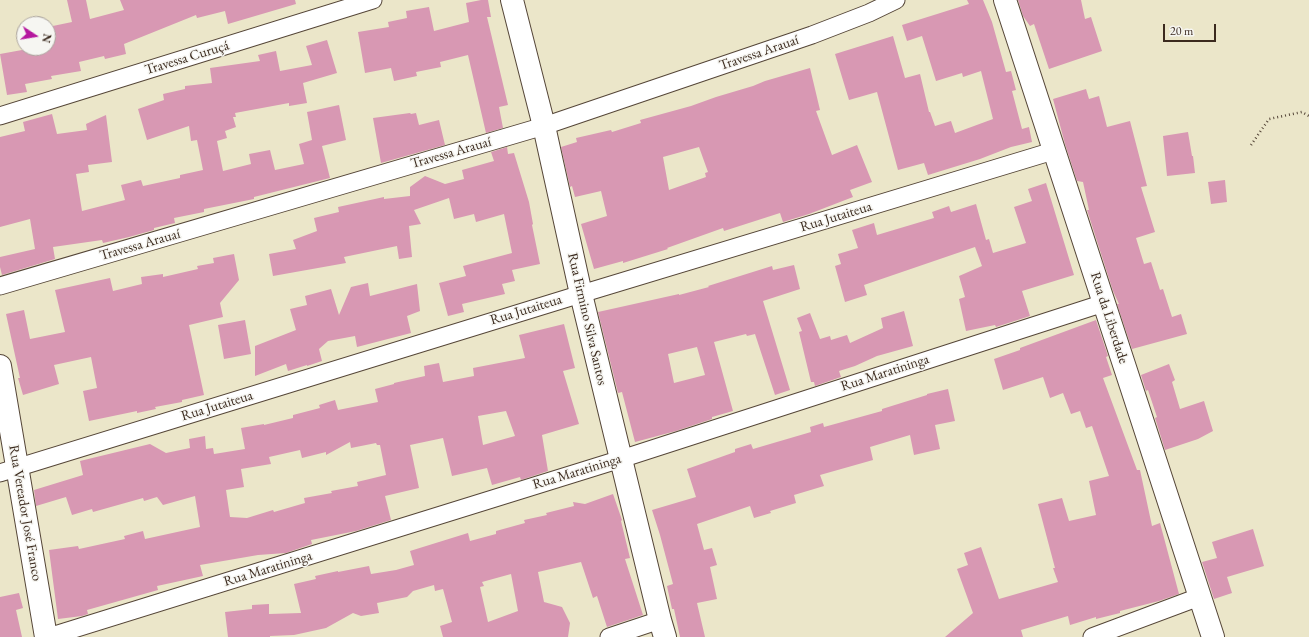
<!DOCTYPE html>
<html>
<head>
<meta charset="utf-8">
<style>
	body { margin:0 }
	#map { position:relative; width:1309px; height:637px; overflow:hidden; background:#ebe6c9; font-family:"EB Garamond",serif }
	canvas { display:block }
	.north { position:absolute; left:16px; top:16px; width:40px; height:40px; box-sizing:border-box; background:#f6f6f2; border:1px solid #aba49d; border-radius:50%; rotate:102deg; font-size:11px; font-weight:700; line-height:16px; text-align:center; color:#3b2a1e }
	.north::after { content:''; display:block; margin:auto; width:14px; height:18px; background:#b5179e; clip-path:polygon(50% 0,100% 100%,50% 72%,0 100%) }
	.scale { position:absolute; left:1163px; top:24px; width:53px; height:18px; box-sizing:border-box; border:2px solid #3b2a1e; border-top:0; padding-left:5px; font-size:12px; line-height:14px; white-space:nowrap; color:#3b2a1e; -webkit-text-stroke:3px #f6f6f2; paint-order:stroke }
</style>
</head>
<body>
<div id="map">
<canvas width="1309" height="637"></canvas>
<div class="north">N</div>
<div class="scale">20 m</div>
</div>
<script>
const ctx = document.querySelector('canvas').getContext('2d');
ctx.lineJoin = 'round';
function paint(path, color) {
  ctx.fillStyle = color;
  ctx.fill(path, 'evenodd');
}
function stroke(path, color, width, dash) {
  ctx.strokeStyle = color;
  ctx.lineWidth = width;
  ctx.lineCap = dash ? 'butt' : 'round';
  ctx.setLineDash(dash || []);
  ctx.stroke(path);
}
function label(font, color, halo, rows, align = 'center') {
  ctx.font = font + ' "EB Garamond",serif';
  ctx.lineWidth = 3;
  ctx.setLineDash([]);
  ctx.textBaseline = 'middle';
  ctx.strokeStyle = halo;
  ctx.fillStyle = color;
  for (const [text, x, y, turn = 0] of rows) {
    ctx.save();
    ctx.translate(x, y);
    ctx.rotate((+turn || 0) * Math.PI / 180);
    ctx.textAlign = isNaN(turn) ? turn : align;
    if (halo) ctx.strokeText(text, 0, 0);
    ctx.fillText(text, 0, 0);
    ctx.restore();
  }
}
const building = new Path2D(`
	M67,0h19l4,19 34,-9 -4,-10h175l1,4 -68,20 -3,-13 -28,7 -1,-3 -72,29 2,10 -21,5 -1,-3 -25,6 2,9 -30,5 1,3 -27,5 2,8 -20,3 -7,-41 33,-6h15v-21l24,-5z
	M481,0h7l3,17h-4l21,88 -9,2 4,21 -17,5 -18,-78 -28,7 1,5 -25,5 1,4 -23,5 -3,-13 -26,5 -7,-41 31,-5 -1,-5 19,-4 -1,-7 23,-4 5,24 35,-9 -3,-19z
	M967,0h16l9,22 14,50 5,-1 5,19 -4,1 10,38 7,-2 3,15 -21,5 -31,12 -52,16 -4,-12 -26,7 -21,-78 -28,8 -14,-46 58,-18 12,42 15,-4 9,38h1l5,14 16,-5 4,12 38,-14 -12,-48 -18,6 -1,-4 -26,8 -14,-45 -15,5 -5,-16 67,-21z
	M1018,0h63l4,19 6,-2 11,34 -53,18 -15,-45 -4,2 -7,-10z
	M327,40l10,33 -34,10 4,20 -18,3v-3l-54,10 1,4h-3l3,10 -11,4 2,7 -10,3 6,30 28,-7 -2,-10 21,-4 5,20 29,-6 -5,-20 13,-4 -5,-28 32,-7 7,35 -24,6 8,32 -76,19v2l-50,10v3l-30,6 1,5 -21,5v2l-25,7 -26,6 -1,-3 -49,7 2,12 -53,16 -2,-8v-10l35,-8 -5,-30 -30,8v-90l25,-6 -2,-9 29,-8 5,20 30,-4 -1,-6 20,-9 6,47 -24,3 1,7 -13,2 6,37 43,-11 -4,-15 20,-5 2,6 37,-8v-3l23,-5 -6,-30 -6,1 -2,-15 -42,14 -9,-31 26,-9 -1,-6 22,-5v-3l27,-3 -2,-15 50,-7 -2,-6 18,-4 4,20 32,-6 -6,-19z
	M810,68l10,42 -4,1 16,44 25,-10 15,37 -22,8 3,7 -44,17 -26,8 -3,-9 -56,18 -1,-3 -56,20 1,1 -45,14v-2l-29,8 -13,-45 26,-8 -6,-25 -26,6 -3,-11 -2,1 -9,-40 16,-5 -1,-4 35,-8 1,2 29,-9 -1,-3 51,-14 25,-9 37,-11 12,-5zM699,147l9,25 -3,1 1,4 -37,13 -6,-33z
	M1086,89l3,10 10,-3 8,31 23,-6 17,65 -6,1 14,45 -19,6 8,26 7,-2 9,28 3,-1 9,28 9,-3 6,20 -55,15 -15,-45h2l-6,-13 -26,-81h2l-6,-28 -6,-1 -12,-37 -12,-45z
	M410,113l1,1 5,-1 3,12 20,-5 6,25 -64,18 -8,-45z
	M1188,132l4,24h1l2,17 -28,3 -4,-40z
	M507,147l1,7 6,-1 15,49 4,22 -1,1 8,39 -28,6 3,11 -13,3 3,10 -43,10 2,8 -16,4 -9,-33 27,-7 -3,-10 49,-13 -8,-39 -28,8 -2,-8 -20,5 -5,-21 -35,12 7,14 -12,2 3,31 -13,2 -2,-13 -53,11 2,6 -73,13 -4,-22 27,-5 -3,-9 24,-9 -3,-13 25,-6 -1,-5 46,-10v2l26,-3v-9l15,-11 20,8 19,-5 -2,-9 32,-9 -3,-9z
	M1225,180l2,22 -16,2 -3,-22z
	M1046,183l28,92 -52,16 8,25 -34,11 -1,-2 -29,6 -7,-32 6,-2 -6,-21 23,-10 -7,-19 -111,38 3,10 -22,7 -10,-36 6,-2 -3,-10 20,-6 -6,-18 22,-7 3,12 57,-17 -2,-6 17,-6 2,6 25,-8 10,36 3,-1 4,14 33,-10 -12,-36 18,-6 -4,-12z
	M234,254l5,26 -19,23 3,14 -34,8 15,70 -22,5v2l-27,5 1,2 -19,4v-2l-48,10 -6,-30 14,-3 -6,-31 -37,8 5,19 -36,11 -5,-17h2l-14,-64 18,-4 6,29 35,-7 -10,-42 55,-12 3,13 29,-7 -1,-7 22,-3v3l35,-8 -1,-3 17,-3 -1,-5z
	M794,265l6,24 -37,12 27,89 -15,5 -20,-61 -8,2 -1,-2 -32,8 19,69 -21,6v2l-36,12 -41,11 -13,-50 -4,1 -20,-81 81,-18v1l30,-8 -1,-1 64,-20 1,4zM697,347l8,28 -31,8 -6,-29z
	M368,283l2,13 47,-12 3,27 -13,5 4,17 -54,14 -2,-11 -27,5 -9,8 3,12 -15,5v-1l-19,6 -2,-7 -31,12v-30l41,-16 -6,-21 17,-4 -2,-9 26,-7 8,26 12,-28z
	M904,311l9,35 -36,10 -22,10 -16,5 2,6 -26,9 -1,-4h-3l-12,-50 3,-1 -5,-13 13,-5 10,26 10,-3 1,4 16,-5 3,8 33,-15 -2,-10z
	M245,320l6,34 -27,5 -6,-34z
	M1096,320l12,36 -2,1 6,18 -9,3 34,92h3l12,56 8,-3 19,71 -20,7 -39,10v2l-24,6v-2l-26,8 -2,-9 -47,14 2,7h-78l28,-24 -16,-44 11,-4 -4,-12 17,-6 18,52 59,-17 -5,-14h2l-17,-64 24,-6 7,23 27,-6 -7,-34 20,-5 -17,-50 -6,2 -6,-17 -9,3 -8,-21 -13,5 -7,-21 -40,13 -9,-31 26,-9v-2z
	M564,324l11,44 -12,3 16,53 -37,11 6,36 -27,9 -1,-3 -28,8 -5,-17 -35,8 -9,-38 -33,7 9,43 -34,8 6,24 -35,11 -45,9 1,4 -26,9 -28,2 -58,10 3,11 -46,10 1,4 -71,20 1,4 -6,2 -24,3 -9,-69 29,-4 1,3 46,-10 -1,-3 19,-5 2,8 55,-12 -5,-31 -32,9 -6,-8 -13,4 -1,-3 -50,14 -1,-3 -20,6 -6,-18 -30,9 -2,-16 49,-15 -3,-14 70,-17 16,9 24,-5 -1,-9 16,-3 1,13 7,-1 1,6 31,-5 -4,-21 23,-4v1l29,-7v-3l27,-7 -1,-3 16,-5 3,10 40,-8 -3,-13 19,-5v-1l31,-7 -1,-10 15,-3 4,19 31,-6 -1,-8 52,-10 -6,-23zM506,411l9,25 -32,9 -5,-29zM350,442l1,6 25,-5 1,2h3l6,30 -29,7 1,4 -27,5 1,2 -28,5 1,5 -31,9 -1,-2 -26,8 -17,-1 -4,-27 18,-3 -3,-18 30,-5 -2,-7 31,-7 2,8 24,-6v3z
	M1169,364l6,16 -3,2 8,27 24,-8 9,30 -15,8 -33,11 -10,-32 2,-1 -9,-27 -2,1 -5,-16z
	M948,389l7,32 -20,4 5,24 -26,6 -4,-20 -40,12 3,13 -53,15 4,11 -30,9 2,8 -26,8 1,2 -17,5 -4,-12 -53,18 7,26 8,-2 5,17 -7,2 7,32 -20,4 8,34h-25l-6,-28h-2l-5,-23 6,-2 -13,-49 -8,-25 44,-13 -9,-28 48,-17v-3l16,-5 2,5 58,-17 -1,-5 13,-4 1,4 58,-16v-2l45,-14v-1z
	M613,494l9,26 -1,1 9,37 -5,1 18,56 -36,12 -10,-31 -4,2 -12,-36 -43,10 6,30 18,5 8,16 -2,14h-125l-3,-11 12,-4 -9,-33 -8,2 -1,-6 -21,6 -6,6 -30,6 2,10 -18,3 -8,-3 -27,15 -32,7 -24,1v1h-42l-3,-25 27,-3v-4l17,-1v10l32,-1 -7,-29 22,-5 -1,-3 23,-5v1l31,-6 2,8 25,-4 18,-5 -4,-14 58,-18 2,8 26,-7v-3l29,-8 -1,-3 23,-5 -1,-2 28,-7 -1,-4 12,2zM511,574l7,37 -30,11 -8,-35 4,-1 -2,-4z
	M1253,529l11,37 -37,11 5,16 -18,6 -12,-37 15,-4 -5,-16z
	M19,593l4,15 -7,2 6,27h-22v-40z`);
const path = new Path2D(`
	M1251,145l18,-26 33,-7 7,4`);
const street = new Path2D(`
	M0,116l373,-116
	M0,286l544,-160 268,-91 57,-22 27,-13
	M0,473l581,-179 472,-143
	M48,637l573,-178 483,-156
	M609,637l51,-17
	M1092,637l107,-40`);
const secondary = new Path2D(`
	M512,0l32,126 37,168 79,326 5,17
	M1005,0l208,637
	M0,366l46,271`);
const streetNames = [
	["Travessa Arauaí",759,53,-19],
	["Travessa Curuçá",187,58,-17],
	["Travessa Arauaí",451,153,-16],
	["Rua Jutaiteua",836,217,-17],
	["Travessa Arauaí",140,245,-16],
	["Rua Jutaiteua",526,310,-17],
	["Rua da Liberdade",1109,318,72],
	["Rua Firmino Silva Santos",587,319,77],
	["Rua Maratininga",885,373,-18],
	["Rua Jutaiteua",217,406,-17],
	["Rua Maratininga",577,472,-17],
	["Rua Vereador José Franco",25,513,80],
	["Rua Maratininga",268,569,-17]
];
paint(building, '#d898b3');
stroke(street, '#554638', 19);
stroke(secondary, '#554638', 24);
stroke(path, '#554638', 2.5, [1, 3]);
stroke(street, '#fff', 17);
stroke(secondary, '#fff', 22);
label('14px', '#3b2a1e', '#f6f6f2', streetNames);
</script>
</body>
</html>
